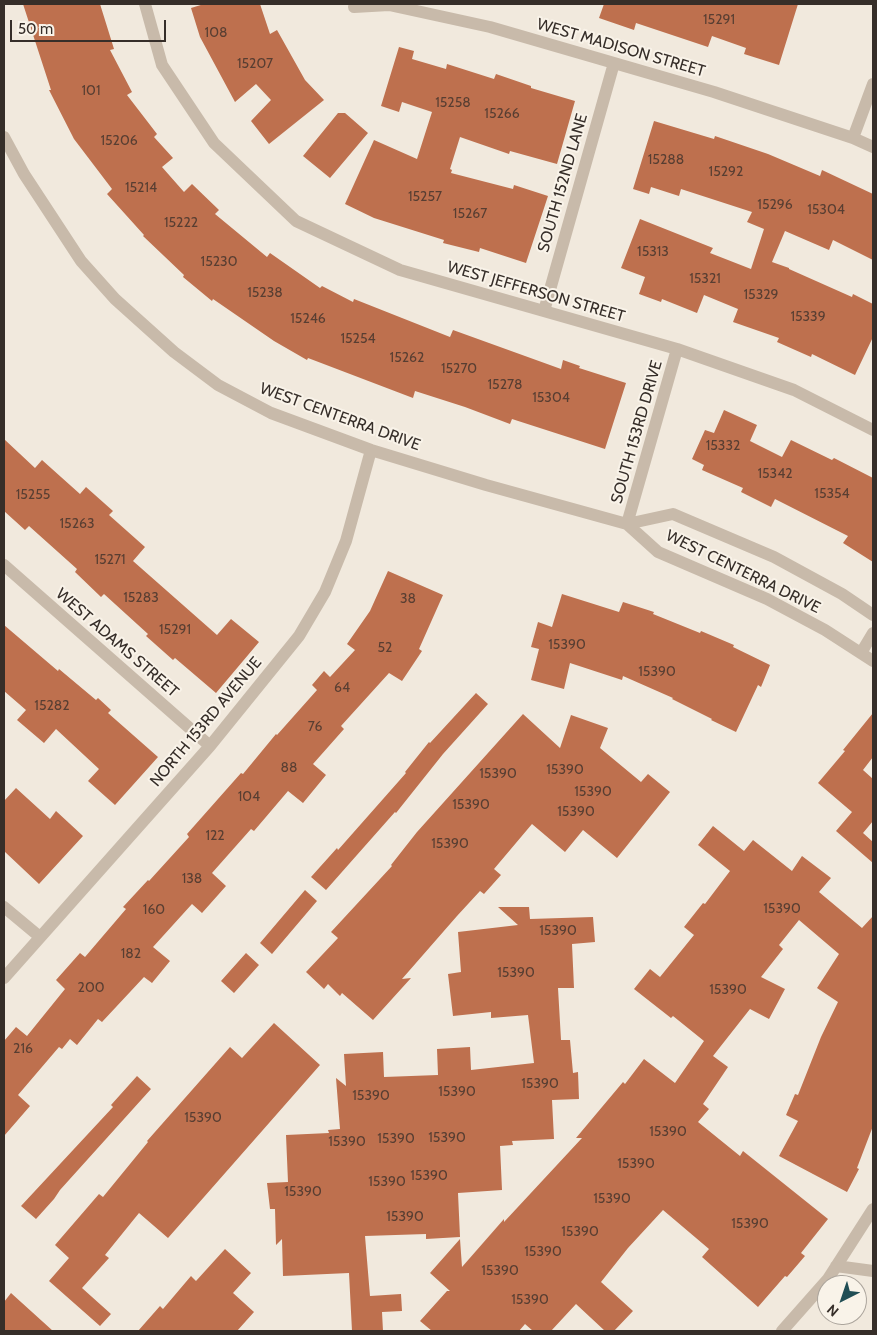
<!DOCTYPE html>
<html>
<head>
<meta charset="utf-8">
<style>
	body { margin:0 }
	#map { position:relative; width:877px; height:1335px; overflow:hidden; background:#f1e9dd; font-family:Cabin,sans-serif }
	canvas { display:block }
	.frame { position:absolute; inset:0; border:5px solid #362e29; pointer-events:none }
	.north { position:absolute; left:817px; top:1275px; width:50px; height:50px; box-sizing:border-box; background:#f9f3e9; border:1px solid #aba49c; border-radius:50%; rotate:221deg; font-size:14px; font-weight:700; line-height:20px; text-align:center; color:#362e29 }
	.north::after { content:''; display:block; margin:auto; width:18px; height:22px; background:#214e55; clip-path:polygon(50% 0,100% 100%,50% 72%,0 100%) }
	.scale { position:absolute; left:10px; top:20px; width:156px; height:22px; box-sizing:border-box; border:2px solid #362e29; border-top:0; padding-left:6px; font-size:15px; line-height:18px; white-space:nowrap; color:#362e29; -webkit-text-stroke:4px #f9f3e9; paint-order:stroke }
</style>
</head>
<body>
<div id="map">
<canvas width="877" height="1335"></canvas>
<div class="frame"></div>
<div class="north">N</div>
<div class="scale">50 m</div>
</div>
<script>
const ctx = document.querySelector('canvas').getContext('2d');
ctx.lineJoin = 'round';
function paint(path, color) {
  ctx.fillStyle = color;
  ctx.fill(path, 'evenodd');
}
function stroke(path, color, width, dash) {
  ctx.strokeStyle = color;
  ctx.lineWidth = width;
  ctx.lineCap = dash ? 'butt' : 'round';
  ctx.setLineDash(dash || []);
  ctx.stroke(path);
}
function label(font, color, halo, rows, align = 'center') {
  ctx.font = font + ' Cabin,sans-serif';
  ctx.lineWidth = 4;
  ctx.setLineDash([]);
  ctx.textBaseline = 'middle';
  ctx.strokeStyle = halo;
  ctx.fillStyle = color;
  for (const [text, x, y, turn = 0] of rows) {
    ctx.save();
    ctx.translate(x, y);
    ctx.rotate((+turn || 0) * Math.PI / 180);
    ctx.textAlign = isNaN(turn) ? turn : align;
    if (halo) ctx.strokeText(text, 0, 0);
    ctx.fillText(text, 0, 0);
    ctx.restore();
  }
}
const building = new Path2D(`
	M23,4h77l14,45 -4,1 22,42 -5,3 30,39 -3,3 19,21 -11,9 22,25 8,-8 27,26 -4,4 52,43 3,-4 50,35 2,-2 31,16 1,-3 96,38 3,-7 108,39 2,-9 17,6 -1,2 47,15 -21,66 -93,-30 -2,5 -45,-17 -50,-16 -2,7 -105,-40 -1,2 -33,-19 -61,-42 -1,2 -29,-24 1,-2 -41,-39 1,-1 -37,-41 5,-5 -38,-50 -25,-49h2z
	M204,4h56l10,30 7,-4 28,50 19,20 -55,44 -18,-23 20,-21 -15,-16 -21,18 -35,-65 -9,-29z
	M604,4h194l-19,61 -35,-11 2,-6 -34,-12 -4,11 -72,-24 -2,7 -35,-12z
	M399,47l15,4 -2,8 34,10 1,-5 47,15 2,-5 35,12v2l44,13 -18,63 -47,-13 -1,3 -49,-17 -10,32 2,1 -1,3 62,16 1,-4 34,11 -22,67 -46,-15 -1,4 -36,-9 1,-3 -70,-22 -29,-14 29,-64 43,19 15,-47 -30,-10 -3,10 -18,-6z
	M338,113h7l23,20 -38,45 -27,-22z
	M654,121l60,18 1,-3 53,18 52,22 2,-6 51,24v66l-40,-20 -4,10 -44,-19 -13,31 17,6v1l63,28 1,-3 20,10v33l-18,38 -43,-21 -1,3 -34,-15 2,-4 -46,-16 5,-13 -34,-14 -7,18 -35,-14 -1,3 -22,-8 6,-17 -24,-9 19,-49 73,29 -3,5 41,16 13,-40 -17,-7 5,-10 -71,-23 -2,7 -28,-9 -2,7 -16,-5z
	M724,410l33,15 -7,16 32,16 9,-17 41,20 2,-2 39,20v84l-30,-19 5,-7 -73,-37 -4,8 -30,-15 2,-4 -41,-18 2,-5 -12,-6 13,-29 9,3z
	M4,439l31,29 7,-8 38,34 6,-7 27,24 -4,4 36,32 -12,14 84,74 14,-16 28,23 -43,51 -41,-35 -2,2 -27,-24 2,-2 -44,-40 -3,3 -26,-25 2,-3 -48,-43 -4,4 -21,-19z
	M388,571l55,24 -24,54 3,2 -20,30 -13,-8 -48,53 3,3 -31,35 13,11 -23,28 -15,-12 -34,40 -3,-2 -39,44 14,13 -24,27 -10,-9 -39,43 17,14 -18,22 -8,-6 -42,45 -4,-3 -21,26 -7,-6 -8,10 -3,-2 -41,48 12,11 -26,30v-95l12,-14 11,9 38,-47 -9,-9 24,-27 5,4 41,-48 -3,-2 25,-27 1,1 40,-44 -2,-3 54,-61 2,1 33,-40 1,1 40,-45 -5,-5 12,-14 6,6 25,-27 -8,-6 23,-33z
	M562,594l57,18 4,-10 31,10 -1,2 47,19 1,-2 33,14 -1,2 37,18 -9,22 -3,-2 -22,47 -25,-12 1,-1 -40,-20 1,-1 -50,-22 -1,4 -52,-17 -6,26 -33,-9 8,-31 -8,-2 7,-25 14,5z
	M4,625l54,46 1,-2 37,31 2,-2 13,12 -3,3 50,44 -43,48 -27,-24 11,-12 -43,-40 -12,14 -27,-23 9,-10 -22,-19z
	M476,693l12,11 -45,50 -47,59 -1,-1 -69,78 -15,-13 26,-29 1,2 68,-77 -1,-1 24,-30 1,1z
	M873,713v44l-10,13 10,9v42l-10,12 10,9v21l-37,-32 16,-19 -34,-29 27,-32 -2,-1z
	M523,714l37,34 11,-33 37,13 -8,20 41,34 7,-8 22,18 -53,66 -34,-28 -18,22 -33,-28 -38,45 7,6 -17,19 -4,-3 -23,25 -55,63 9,-1 -38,42 -31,-27 -2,3 -12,-12 -4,5 -18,-17 32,-34 -7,-6 61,-66 -1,-1 26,-33z
	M16,788l34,31 6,-8 27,25 -44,48 -35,-33v-50z
	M713,826l31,25 9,-11 39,31 10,-15 29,22 -12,14 43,36 11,-12v210l-16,42 2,1 -12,23 -68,-36 19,-35 -12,-6 9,-21 3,1 23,-58 17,-35 -21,-14 22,-34 -40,-34 -20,25 4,4 -22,28 24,12 -16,30 -19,-10 -37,47 15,11 -25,37 6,5 -11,13 42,34 3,-5 85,68 -27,34 4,3 -18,21 -2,-1 -27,31 -56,-50 7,-8 -46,-39 -35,38 -27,34 32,29 -19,20h-9l-29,-27 -25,27h-18l-8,-7 -6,7h-87l-12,-10 27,-30h3l-20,-18 30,-34 2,28 42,-48v3l78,-84h-6l47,-56 2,2 19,-25 31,24 29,-42 -31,-25 -2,2 -37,-29 16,-20 10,8 34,-42 -10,-8 19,-24 2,1 25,-33 -32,-26z
	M305,890l12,11 -45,53 -12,-11z
	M498,907h31l1,12 63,-2 2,25 -23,2 2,44h-16l3,52h9l3,33 5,-1 1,27 -27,1 2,39 -42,2 1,4 -13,1 2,44 -44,3 2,44 -34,2v-5l-61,2 5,60 31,-2 1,17 -20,1 1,19h-31l-3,-58 -66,3 -1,-37 -6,6 -1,-36h-5l-3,-26 21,-1 -2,-47 43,-2 -1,-3 12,-1 -4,-51 10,8 -2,-32 39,-2 1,25 54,-2 -1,-26 33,-2 1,23 63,-7 -6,-48 -37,3v-6l-38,4 -5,-42 13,-2 -3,-40 60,-7z
	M246,953l13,12 -25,28 -13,-12z
	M274,1023l46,42 -152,173 -29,-25 -34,42 4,3 -27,30 29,26 -11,12 -51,-45 20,-23 -14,-13 44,-51 4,3 45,-55 -1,-1 83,-94 12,11z
	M137,1076l14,13 -91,101 -6,9 -18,20 -15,-13 92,-99 -2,-2z
	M225,1249l26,24 -18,20 21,19 -17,19h-99l22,-25 3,3 28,-33 5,5z
	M11,1293l42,38h-49v-29z`);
const minor = new Path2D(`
	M145,4l17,61 52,78 82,78 104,49 277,79 117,41 79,40
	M354,7l35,-2 101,22 224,65 139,46 20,9
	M4,137l20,37 57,87 34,38 59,53 44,33 53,28 100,37 115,35 141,39 31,28 109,47 58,31 48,31
	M853,138l20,-54
	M544,311l70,-248
	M627,524l46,-10 101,43 68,37 31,21
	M627,524l50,-175
	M4,565l206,181
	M861,653l12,-20
	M4,907l36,30
	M4,978l206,-232 89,-110 26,-44 21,-51 25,-91
	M836,1266l37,5
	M782,1331l46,-52 45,-70`);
const numberNames = [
	["15291",719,20],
	["108",216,33],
	["15207",255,64],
	["101",91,91],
	["15258",453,103],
	["15266",502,114],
	["15206",119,141],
	["15288",666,160],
	["15292",726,172],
	["15214",141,188],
	["15257",425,197],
	["15296",775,205],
	["15304",826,210],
	["15267",470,214],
	["15222",181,223],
	["15313",653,252],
	["15230",219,262],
	["15321",705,279],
	["15238",265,293],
	["15329",761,295],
	["15339",808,317],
	["15246",308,319],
	["15254",358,339],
	["15262",407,358],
	["15270",459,369],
	["15278",505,385],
	["15304",551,398],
	["15332",723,446],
	["15342",775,474],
	["15354",832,494],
	["15255",33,495],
	["15263",77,524],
	["15271",110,560],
	["15283",141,598],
	["38",408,599],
	["15291",175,630],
	["15390",567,645],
	["52",385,648],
	["15390",657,672],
	["64",342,688],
	["15282",52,706],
	["76",315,727],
	["88",289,768],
	["15390",565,770],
	["15390",498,774],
	["15390",593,792],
	["104",249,797],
	["15390",471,805],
	["15390",576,812],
	["122",215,836],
	["15390",450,844],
	["138",192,879],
	["15390",782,909],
	["160",154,910],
	["15390",558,931],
	["182",131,954],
	["15390",516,973],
	["200",91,988],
	["15390",728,990],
	["216",23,1049],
	["15390",540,1084],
	["15390",457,1092],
	["15390",371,1096],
	["15390",203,1118],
	["15390",668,1132],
	["15390",447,1138],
	["15390",396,1139],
	["15390",347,1142],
	["15390",636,1164],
	["15390",429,1176],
	["15390",387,1182],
	["15390",303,1192],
	["15390",612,1199],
	["15390",405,1217],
	["15390",750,1224],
	["15390",580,1232],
	["15390",543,1252],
	["15390",500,1271],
	["15390",530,1300]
];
const streetNames = [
	["WEST MADISON STREET",621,48,16],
	["SOUTH 152ND LANE",563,183,-74],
	["WEST JEFFERSON STREET",536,292,16],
	["WEST CENTERRA DRIVE",340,417,20],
	["SOUTH 153RD DRIVE",637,432,-74],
	["WEST CENTERRA DRIVE",743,572,26],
	["WEST ADAMS STREET",117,643,41],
	["NORTH 153RD AVENUE",206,722,-50]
];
paint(building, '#be704e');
stroke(minor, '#c8baaa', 12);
label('14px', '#583e32', null, numberNames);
label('16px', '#362e29', '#f9f3e9', streetNames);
</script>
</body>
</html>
